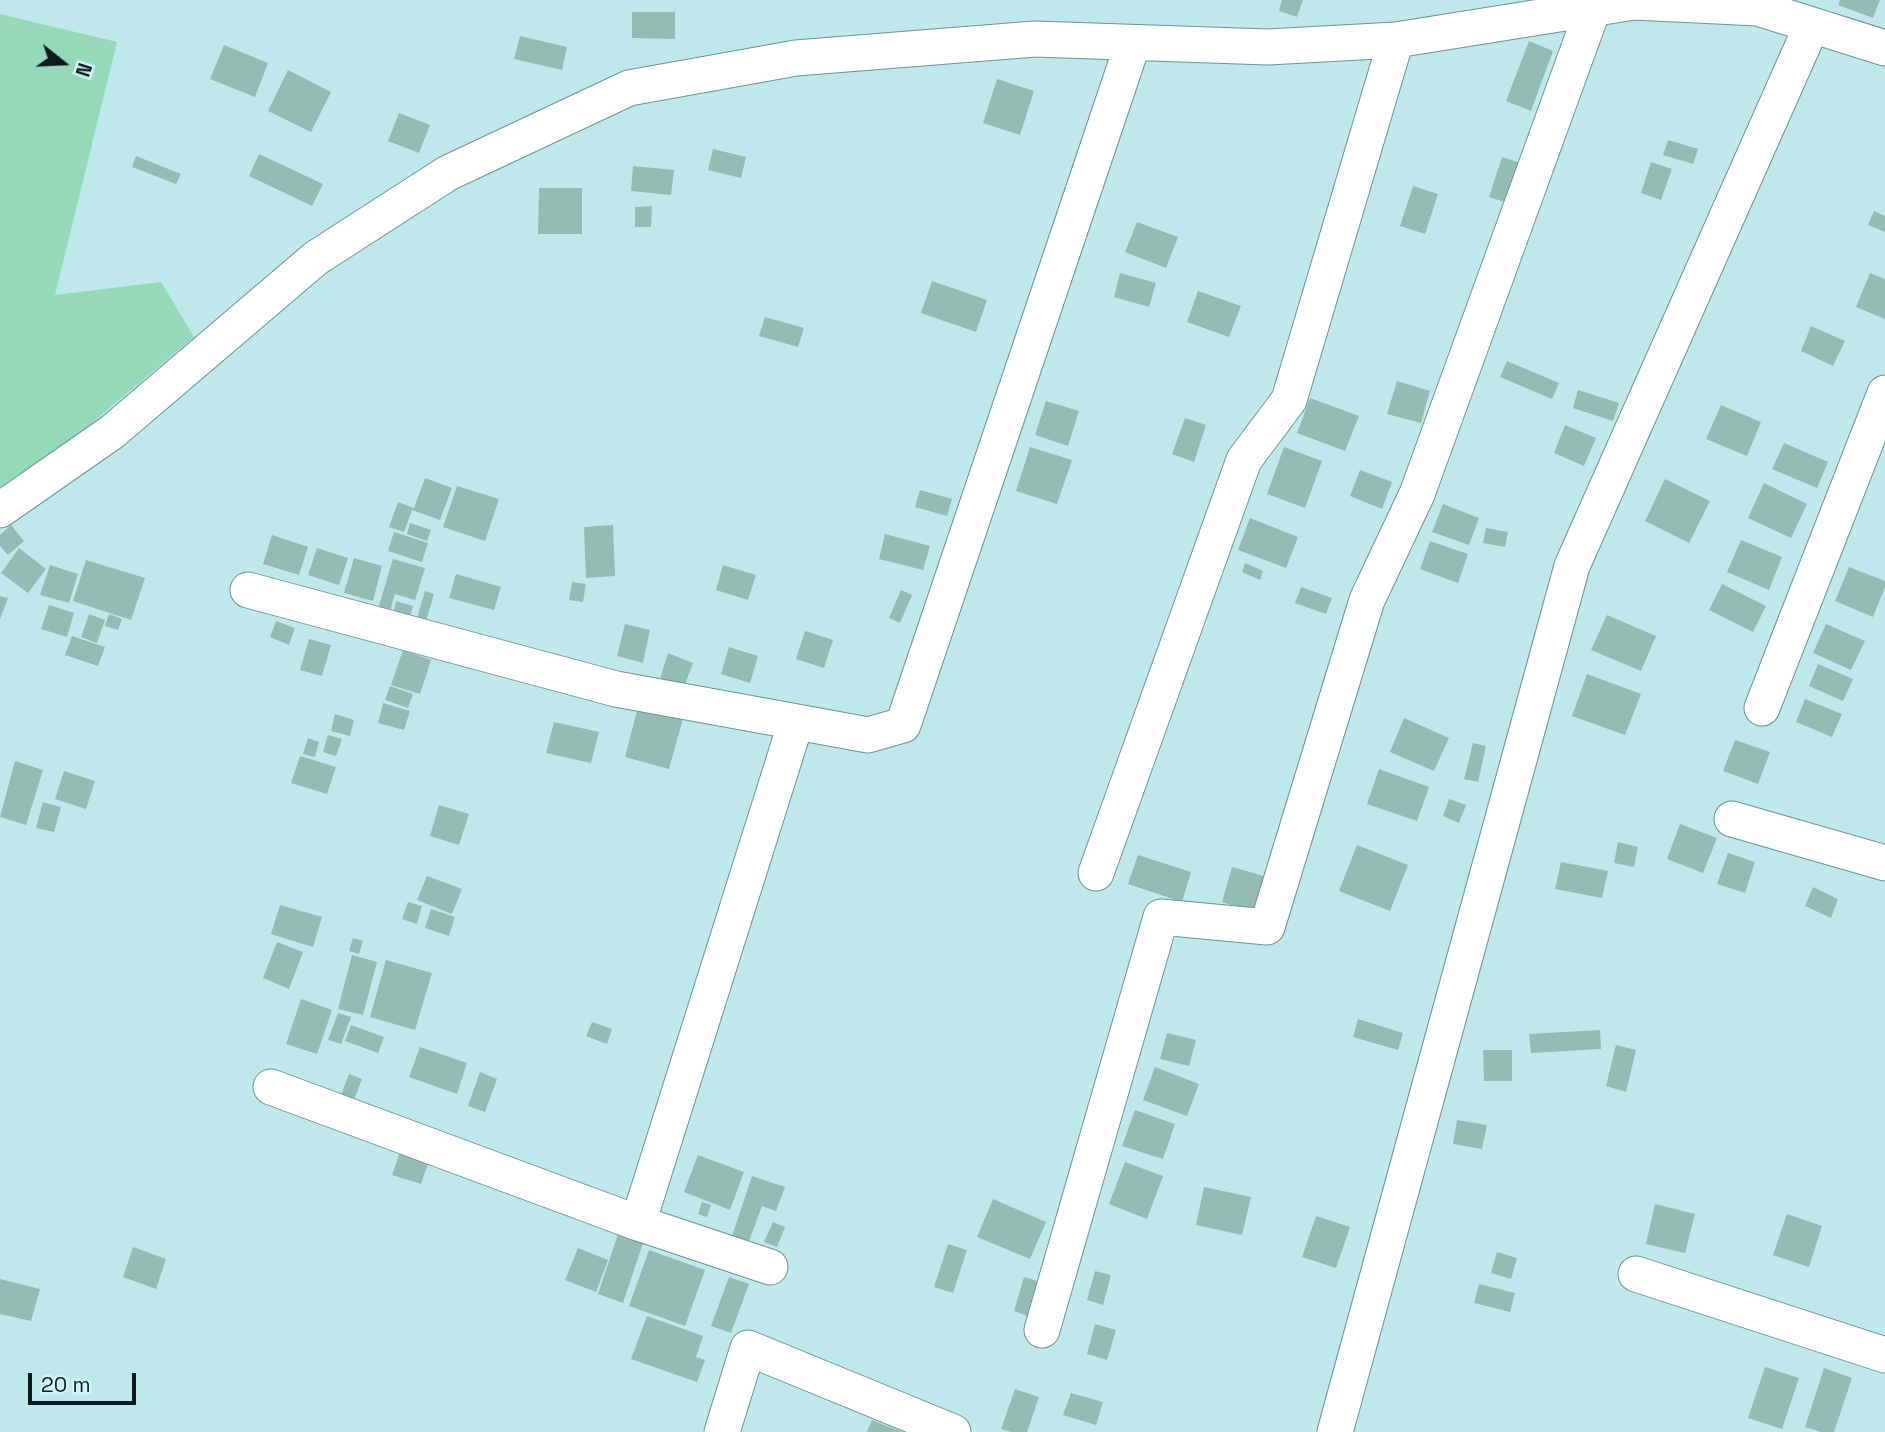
<!DOCTYPE html>
<html>
<head>
<meta charset="utf-8">
<style>
	body { margin:0 }
	#map { position:relative; width:1885px; height:1432px; overflow:hidden; background:#bfe8ec; font-family:"Space Grotesk",sans-serif }
	canvas { display:block }
	.north { position:absolute; left:28px; top:28px; width:70px; height:70px; -webkit-text-stroke:5px #ccf5f9; paint-order:stroke; rotate:108deg; font-size:19px; font-weight:700; line-height:28px; text-align:center; color:#0c1b1d }
	.north::after { content:''; display:block; margin:auto; width:24px; height:32px; background:#0c1b1d; clip-path:polygon(50% 0,100% 100%,50% 72%,0 100%) }
	.scale { position:absolute; left:28px; top:1373px; width:108px; height:32px; box-sizing:border-box; border:4px solid #0c1b1d; border-top:0; padding-left:9px; font-size:21px; line-height:24px; white-space:nowrap; color:#0c1b1d; -webkit-text-stroke:5px #ccf5f9; paint-order:stroke }
</style>
</head>
<body>
<div id="map">
<canvas width="1885" height="1432"></canvas>
<div class="north">N</div>
<div class="scale">20 m</div>
</div>
<script>
const ctx = document.querySelector('canvas').getContext('2d');
ctx.lineJoin = 'round';
function paint(path, color) {
  ctx.fillStyle = color;
  ctx.fill(path, 'evenodd');
}
function stroke(path, color, width, dash) {
  ctx.strokeStyle = color;
  ctx.lineWidth = width;
  ctx.lineCap = dash ? 'butt' : 'round';
  ctx.setLineDash(dash || []);
  ctx.stroke(path);
}
const green = new Path2D(`
	M0,14l117,28 -62,253 106,-13 33,55 -114,96 -80,54z`);
const building = new Path2D(`
	M1282,0h21l-6,17 -18,-6z
	M1840,0h40l-7,18 -35,-13z
	M632,12h43v27l-43,-1z
	M520,36l47,11 -5,23 -48,-11z
	M1529,41l24,10 -22,60 -25,-10z
	M224,45l44,18 -13,34 -45,-18z
	M288,70l43,22 -20,40 -43,-21z
	M997,79l37,12 -14,44 -37,-12z
	M399,113l31,12 -11,28 -31,-12z
	M1668,140l30,9 -5,15 -30,-9z
	M713,149l33,8 -5,21 -33,-8z
	M259,154l64,30 -11,22 -63,-30z
	M136,156l45,18 -5,10 -44,-17z
	M1502,157l22,7 -13,40 -22,-7z
	M1651,162l21,7 -11,31 -20,-7z
	M633,166l41,4 -3,25 -40,-4z
	M1413,186l25,8 -13,40 -25,-8z
	M539,188h43v46h-44z
	M652,206l-1,21h-16v-20z
	M1874,211l11,5v16l-17,-7z
	M1137,222l41,15 -12,31 -41,-16z
	M1120,273l36,10 -7,24 -35,-10z
	M1870,273l15,6v40l-29,-12z
	M932,281l55,19 -11,32 -55,-19z
	M1198,291l43,15 -12,31 -42,-15z
	M765,317l39,11 -6,19 -39,-11z
	M1811,326l34,15 -12,25 -32,-15z
	M1507,361l52,22 -7,16 -52,-22z
	M1397,381l33,10 -9,32 -34,-9z
	M1578,390l41,13 -6,18 -40,-13z
	M1310,398l49,18 -14,35 -48,-18z
	M1046,401l33,10 -11,35 -33,-11z
	M1721,405l40,17 -14,34 -41,-17z
	M1185,418l21,7 -12,37 -22,-8z
	M1565,425l31,13 -12,28 -30,-13z
	M1784,443l44,19 -11,26 -45,-19z
	M1030,447l42,13 -15,44 -41,-13z
	M1284,447l38,14 -17,47 -38,-14z
	M1360,470l32,12 -10,27 -32,-13z
	M425,478l27,10 -12,32 -28,-10 -8,22 -15,-5 9,-25 16,6z
	M1665,479l45,22 -21,42 -44,-22z
	M1764,483l43,21 -16,34 -43,-20z
	M457,486l42,13 -14,42 -42,-14z
	M920,490l32,9 -5,17 -32,-9z
	M1443,504l36,14 -10,27 -37,-13z
	M1250,518l48,19 -12,31 -48,-18z
	M410,523l21,7 -4,11 -20,-7z
	M11,525l13,16 -16,14 -8,-9v-11z
	M613,525l2,51 -29,2 -2,-51z
	M1486,528l22,4 -3,15 -22,-4z
	M394,532l34,11 -6,19 -34,-11z
	M885,534l45,12 -7,24 -44,-11z
	M272,535l36,12 -9,28 -36,-11z
	M1741,540l41,17 -13,33 -42,-18z
	M1430,541l38,13 -10,29 -38,-14z
	M19,548l27,21 -18,24 -27,-20z
	M317,548l31,10 -9,27 -31,-10z
	M354,558l28,8 -9,35 -29,-8z
	M393,559l32,9 -10,32 -20,-6 -5,18 -12,-3z
	M86,560l59,18 -14,42 -58,-19z
	M1245,563l18,8 -3,9 -18,-8z
	M50,565l28,9 -9,29 -29,-8z
	M723,565l33,10 -8,25 -32,-10z
	M1849,567l36,14v6l-12,30 -38,-16z
	M456,574l45,13 -7,23 -45,-12z
	M572,582l14,2 -3,18 -14,-2z
	M1722,584l44,22 -13,26 -44,-22z
	M1301,587l31,11 -6,16 -31,-11z
	M901,590l11,5 -12,28 -11,-5z
	M425,591l9,3 -8,27 -9,-3z
	M0,596l8,2 -8,21z
	M396,601l17,5 -4,16 -17,-4z
	M49,605l25,8 -7,24 -26,-8z
	M89,614l16,6 -8,23 -16,-6z
	M109,614l13,5 -4,11 -13,-4z
	M1607,615l49,21 -15,35 -50,-21z
	M276,621l19,7 -6,17 -19,-8z
	M625,624l25,6 -7,33 -26,-7z
	M1826,624l39,17 -14,29 -38,-17z
	M805,631l28,9 -9,28 -28,-9z
	M72,636l33,11 -7,19 -33,-11z
	M309,639l22,6 -9,31 -22,-6z
	M729,647l29,9 -8,27 -29,-9z
	M403,650l28,10 -11,34 -29,-9z
	M668,653l25,10 -9,24 -24,-9z
	M1818,664l35,15 -10,22 -34,-15z
	M1587,674l54,20 -16,41 -53,-19z
	M390,686l23,8 -5,14 -23,-8z
	M1805,699l37,15 -10,23 -36,-15z
	M383,703l27,8 -6,19 -26,-7z
	M639,703l45,12 -15,54 -44,-12z
	M335,714l19,6 -4,16 -19,-5z
	M1404,718l45,20 -15,33 -44,-19z
	M554,722l45,10 -8,31 -45,-10z
	M328,735l14,4 -6,17 -13,-4z
	M308,738l11,4 -4,15 -12,-3z
	M1735,740l35,12 -12,32 -35,-13z
	M1473,743l13,3 -8,36 -14,-3z
	M300,756l36,11 -9,27 -36,-11z
	M15,761l28,9 -17,55 -26,-8z
	M1379,769l50,18 -12,34 -50,-17z
	M64,771l31,10 -9,28 -31,-10z
	M1449,799l17,6 -7,18 -16,-7z
	M43,802l18,5 -7,25 -18,-4z
	M439,805l30,9 -10,31 -29,-9z
	M1680,824l37,14 -14,35 -36,-14z
	M1618,842l20,5 -4,20 -20,-4z
	M1357,845l51,20 -18,46 -51,-20z
	M1728,853l27,9 -10,31 -28,-9z
	M1138,855l53,17 -9,30 -54,-18z
	M1561,862l47,9 -6,27 -47,-9z
	M1232,867l32,9 -11,36 -31,-10z
	M427,876l35,13 -10,25 -35,-14z
	M1813,887l25,12 -7,19 -26,-12z
	M408,902l14,4 -5,18 -15,-5z
	M280,905l42,12 -9,30 -42,-13z
	M431,909l24,8 -6,19 -24,-8z
	M353,938l10,3 -4,13 -10,-3z
	M277,942l26,10 -14,37 -26,-11z
	M352,955l25,7 -14,53 -25,-6z
	M386,960l46,13 -17,57 -45,-13z
	M301,999l31,11 -15,44 -31,-10z
	M338,1013l13,4 -10,27 -13,-4z
	M1358,1019l45,14 -5,17 -45,-13z
	M592,1022l20,7 -5,15 -21,-8z
	M351,1025l33,12 -6,16 -33,-12z
	M1600,1030l1,19 -70,4 -2,-19z
	M1167,1033l29,7 -7,26 -29,-7z
	M1616,1045l20,5 -10,42 -20,-6z
	M420,1047l47,16 -10,31 -48,-17z
	M1483,1050h29v31h-28z
	M1155,1067l44,17 -12,32 -44,-16z
	M480,1072l17,7 -12,33 -17,-6z
	M349,1074l13,5 -8,21 -13,-5z
	M1135,1110l40,14 -12,35 -41,-13z
	M1457,1120l30,5 -5,24 -29,-5z
	M400,1152l29,9 -8,23 -29,-9z
	M698,1155l46,17 -14,38 -46,-18z
	M1125,1162l38,14 -16,43 -38,-15z
	M752,1176l33,11 -9,24 -14,-5 -13,35 -17,-5z
	M1204,1187l47,10 -9,38 -46,-10z
	M993,1199l53,23 -16,37 -53,-22z
	M702,1202l9,3 -4,12 -9,-3z
	M1655,1204l40,10 -10,39 -39,-9z
	M1787,1214l35,12 -13,41 -36,-12z
	M1316,1216l34,11 -14,41 -34,-11z
	M773,1222l12,5 -8,20 -13,-5z
	M620,1228l25,9 -22,66 -25,-9z
	M948,1244l19,6 -14,43 -19,-6z
	M133,1247l33,12 -10,30 -33,-12z
	M578,1248l30,12 -12,32 -31,-12z
	M649,1250l56,20 -20,56 -56,-20z
	M1497,1252l20,6 -6,21 -20,-6z
	M1095,1271l16,4 -8,30 -16,-5z
	M729,1277l20,7 -18,49 -20,-7z
	M1024,1277l13,4 -10,35 -13,-5z
	M0,1279l40,10 -9,32 -31,-7z
	M1479,1284l36,9 -5,19 -36,-9z
	M647,1316l56,20 -7,21 9,3 -8,22 -66,-23z
	M1095,1324l21,6 -9,30 -20,-6z
	M1765,1367l34,11 -17,51 -34,-11z
	M1824,1368l28,10 -18,54h-13l-16,-5z
	M1015,1389l24,8 -12,35h-16l-10,-3z
	M1071,1393l32,9 -7,23 -33,-10z
	M872,1420l30,12h-35z`);
const minor = new Path2D(`
	M0,510l112,-78 204,-174 132,-85 181,-85 167,-30 239,-19 233,8 128,-7 238,-38 124,6 127,40
	M248,590l368,99 252,46 35,-10 230,-682
	M1762,708l123,-315
	M1732,819l153,44
	M1096,873l148,-413 45,-60 107,-360
	M271,1087l367,136 132,44
	M638,1223l158,-501
	M1636,1274l249,81
	M1042,1330l119,-413 106,10 100,-327 50,-106 176,-485
	M722,1432l26,-84 205,84
	M1335,1432l237,-866 240,-541`);
paint(green, '#96d9b9');
paint(building, '#94bcb5');
stroke(minor, '#6c9396', 37);
stroke(minor, '#fff', 35);
</script>
</body>
</html>
